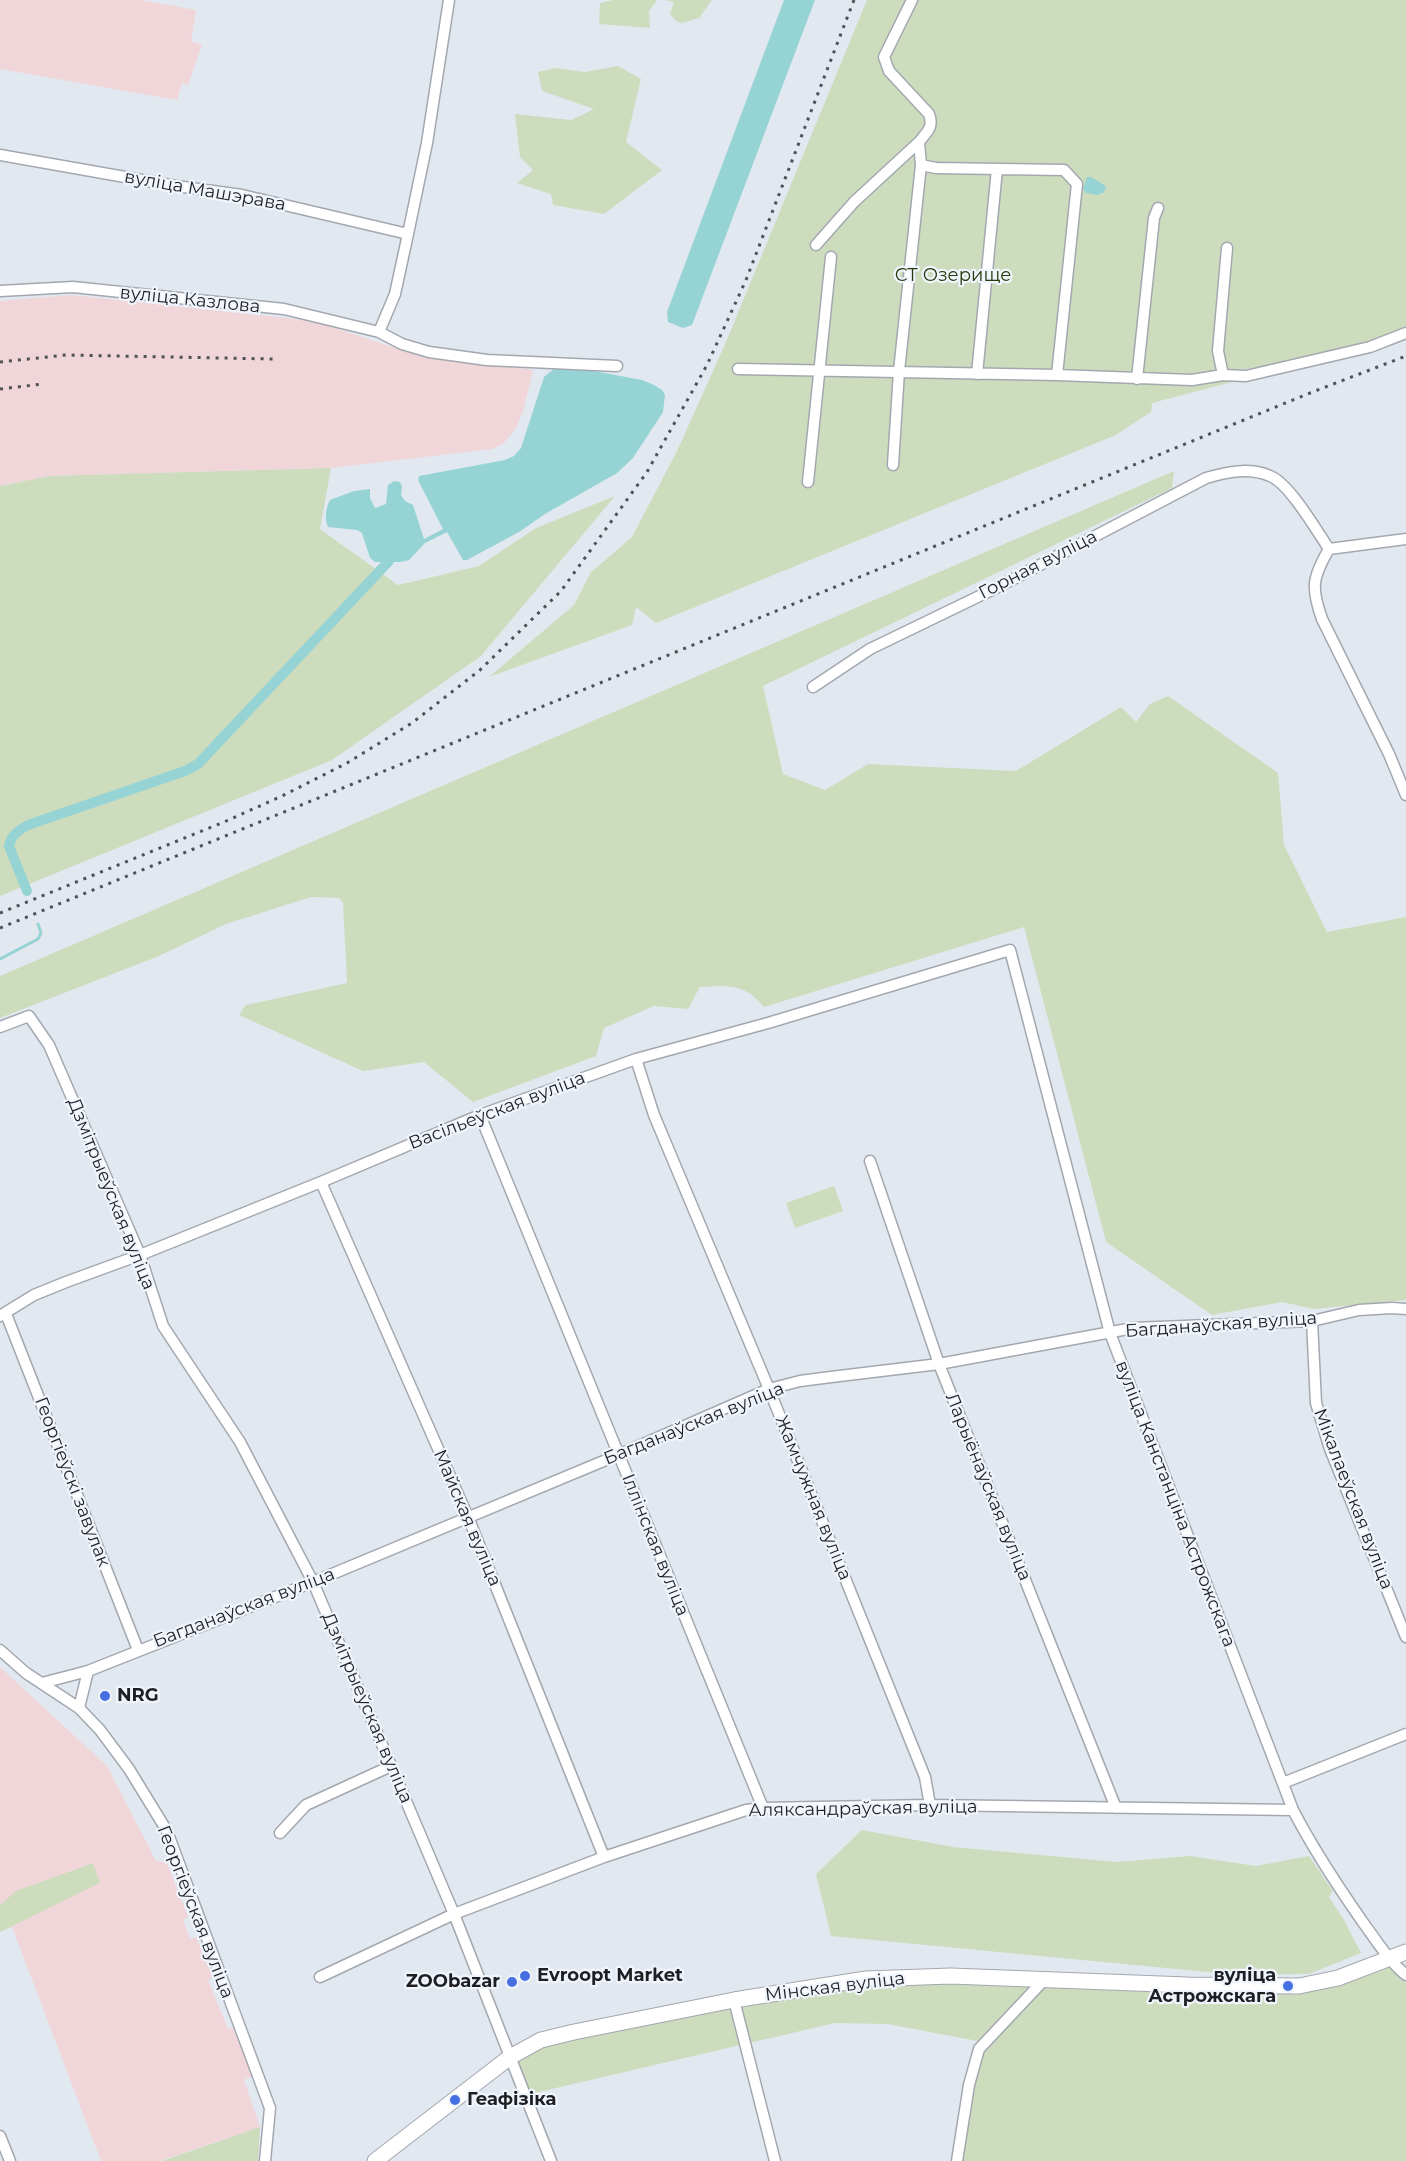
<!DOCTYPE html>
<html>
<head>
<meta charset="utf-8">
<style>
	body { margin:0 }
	canvas { display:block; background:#e2e8f0 }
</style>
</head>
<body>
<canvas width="1406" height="2161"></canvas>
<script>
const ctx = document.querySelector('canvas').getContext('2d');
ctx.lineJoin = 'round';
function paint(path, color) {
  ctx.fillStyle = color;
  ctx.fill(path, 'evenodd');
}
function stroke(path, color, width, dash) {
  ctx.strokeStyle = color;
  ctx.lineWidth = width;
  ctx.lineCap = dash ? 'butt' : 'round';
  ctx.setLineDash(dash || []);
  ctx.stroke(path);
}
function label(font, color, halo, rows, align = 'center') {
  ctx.font = font + ' Montserrat,sans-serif';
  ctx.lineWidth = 4.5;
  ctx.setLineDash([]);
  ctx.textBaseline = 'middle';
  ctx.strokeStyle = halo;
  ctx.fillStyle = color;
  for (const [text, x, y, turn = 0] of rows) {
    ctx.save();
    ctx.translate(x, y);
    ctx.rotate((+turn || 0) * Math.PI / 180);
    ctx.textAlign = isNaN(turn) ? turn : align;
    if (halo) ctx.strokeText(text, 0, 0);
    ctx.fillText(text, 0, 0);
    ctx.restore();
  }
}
const industrial = new Path2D(`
	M0,0h141l55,10 -5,31 11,4 -14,40 -6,-3 -5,18 -177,-31z
	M71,295l243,26 108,36 111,13 -9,38 -8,20 -12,15 -12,6 -161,19 -282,8 -49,10v-185z
	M0,1667l107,99 49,95 11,2 21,54 -5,3 7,19 6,-2 17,41 -5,2 20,49 5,-1 20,48 -9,4 16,47 -100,34h-59l-89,-234 -12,5z`);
const green = new Path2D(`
	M613,0h44l-8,11 1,17 -51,-4 1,-21z
	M664,0h48l-13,18 -17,5 -6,-2 -6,-7 4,-12z
	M867,0h539v328c-54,21 -110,34 -168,42l-6,12 -80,21 -1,9 -35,23 -460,188 -20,-16 -4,18 -143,52 85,-72 17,-33 41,-35 45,-86 49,-109z
	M618,66l23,13 -15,63 36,28 -58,44 -51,-9 -2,-11 -34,-11 16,-13 -13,-13 -5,-43 56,6 23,-11 -52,-18 -4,-19 17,-4 30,4z
	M331,468l-11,61 78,56 81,-19 57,-38 79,-32 -134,160 -149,104 -332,136v-410l49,-10z
	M1174,471l-2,17 -409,198 20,88 42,16 43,-26 148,7 105,-64 15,15 14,-18 18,-8 110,77 6,72 43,87 79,-15v383l-92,9 -32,-7 -70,13 -106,-73 -82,-315 -260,80c-20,-24 -35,-21 -64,-20l-12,22 -34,-3 -50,22 -8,28 -123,46 -49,-40 -61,9 -124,-56 7,-10 101,-22 -4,-80 -4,-5 -28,-1 -85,27 -67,32 -159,62v-42z
	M834,1186l9,25 -48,17 -9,-25z
	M862,1830l91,17 164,15 73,-6 66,10 53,-10 24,35 -4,6 15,23 17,33 -52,21 -70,1 -408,-39 -15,-62z
	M93,1863l7,20 -100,49v-27l16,-14z
	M1390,1959l16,16v186h-449l26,-119 -96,-18 -52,-1 -309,72 -16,-38 17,-11 339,-67 412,7z
	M260,2127l-2,34h-96z`);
const water = new Path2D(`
	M784,0h31l-123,325 -9,3 -15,-6 -1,-10z
	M1087,177h4l15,9 -2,6 -6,3 -12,-2 -3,-4z
	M555,368l39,3 48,9 12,5 8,5 3,5 -2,17 -30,46 -16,15 -72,41 -26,18 -52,28h-4l-16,-28 -22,11 -16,17 -9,2h-25l-5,-4 -8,-25 -5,-3 -29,-3c-4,-8 -2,-20 2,-27l24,-9 16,-2v9l5,10 11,-4 2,-19 6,-4 6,1 2,4 -1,9 4,6 8,4 11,34 19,-10 -25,-49 1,-4 86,-16 9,-4 7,-8 23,-71z`);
const stream = new Path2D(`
	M0,959l38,-20 3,-6 -3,-9`);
const canal = new Path2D(`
	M27,891l-18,-45c2,-11 10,-16 19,-21l157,-54 13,-7 191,-203`);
const minor = new Path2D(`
	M0,155l176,31 66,9 166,39
	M921,165l15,3 128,2 13,14 -20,191
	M816,245l38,-43 65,-60
	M0,291l73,-4 211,22 95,23 23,12 27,8 58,8 130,6
	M379,332l16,-38 13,-60 19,-91 22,-143
	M738,369l319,6 135,5 31,-5 23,1 124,-29 36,-14
	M977,374l20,-205
	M1223,375l-5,-24 9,-103
	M1137,379l17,-161 4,-10
	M893,465l6,-94 22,-206 -2,-23c8,-10 15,-15 10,-28l-40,-43 -5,-14 28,-57
	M808,482l23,-225
	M1329,549c-17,29 -18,39 -7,70l67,135 17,41
	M1329,549l77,-10
	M813,687l57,-38 126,-61 210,-110c21,-6 43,-11 64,-2 19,7 47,55 59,73
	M0,1027l29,-11 20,29 91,210 23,71 77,116 73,140 141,332 97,247
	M636,1059l18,56 115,274 156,388 5,28
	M480,1115l283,693
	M870,1161l69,203 177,444
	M321,1182l147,335 136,340
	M6,1314l132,336
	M0,1316l34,-21 32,-13 74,-27 181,-73 159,-67 156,-56 132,-36 242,-73 100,383 183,477c20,39 44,75 69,111 14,19 26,39 44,54
	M1312,1321l4,82 14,46 76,188
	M0,1650l26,23 53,35 21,22 29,39 38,62 103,277 -5,53
	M42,1683l46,-12 225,-89 305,-127 151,-66 31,-8 31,-4 108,-13 194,-36 179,-7 47,-11 33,-2 14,1
	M79,1708l9,-37
	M1283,1783l123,-49
	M280,1833l26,-28 85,-39
	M320,1977l134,-63 150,-57 142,-47 17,-2 167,-3 363,5
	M734,2000l41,161
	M0,2136l10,25
	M957,2161l12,-76 10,-36 65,-69`);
const secondary = new Path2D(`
	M375,2161l135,-104 31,-17 33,-8 160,-32 132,-21 85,-3 236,9 112,1 39,-8 68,-26`);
const rail = new Path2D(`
	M0,362l66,-7 207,4
	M0,389l43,-5
	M0,913l224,-91 58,-26 65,-33 65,-40 68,-53 81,-79 86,-119 60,-107 39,-85 108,-280
	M0,928l1310,-535 96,-37`);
const markers = [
	[105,1696,6,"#466fe1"],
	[525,1976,6,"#466fe1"],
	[512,1982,6,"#466fe1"],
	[1288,1986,6,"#466fe1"],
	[455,2100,6,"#466fe1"]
];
const streetNames = [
	["вуліца Машэрава",205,191,10],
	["вуліца Казлова",190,300,6],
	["Горная вуліца",1038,565,-27],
	["Васільеўская вуліца",497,1111,-21],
	["Дзмітрыеўская вуліца",111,1194,68],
	["Багданаўская вуліца",1221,1325,-4],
	["Багданаўская вуліца",694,1424,-22],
	["Георгіеўскі завулак",72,1482,69],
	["Ларыёнаўская вуліца",988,1487,68],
	["Жамчужная вуліца",813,1498,68],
	["Мікалаеўская вуліца",1353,1499,69],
	["вуліца Канстанціна Астрожскага",1175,1504,69],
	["Майская вуліца",467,1518,67],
	["Іллінская вуліца",655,1545,68],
	["Багданаўская вуліца",244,1608,-21],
	["Дзмітрыеўская вуліца",367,1708,67],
	["Аляксандраўская вуліца",863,1809,-1],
	["Георгіеўская вуліца",195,1912,69],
	["Мінская вуліца",835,1987,-7]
];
const parkNames = [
	["СТ Озерище",953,276]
];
const poiNames = [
	["NRG",117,1696],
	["Evroopt Market",537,1976],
	["вуліца",1276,1976,"right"],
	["Астрожскага",1276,1997,"right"],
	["ZOObazar",500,1982,"right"],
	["Геафізіка",467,2100]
];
paint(industrial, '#f1d6d9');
paint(green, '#cedcbe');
paint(water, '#96d3d4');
stroke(stream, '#96d3d4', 3);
stroke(canal, '#96d3d4', 10);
stroke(minor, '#a3a8b0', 13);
stroke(secondary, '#a3a8b0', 17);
stroke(minor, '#fff', 10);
stroke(secondary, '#fff', 15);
stroke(rail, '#4e5256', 3, [3, 6]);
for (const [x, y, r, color] of markers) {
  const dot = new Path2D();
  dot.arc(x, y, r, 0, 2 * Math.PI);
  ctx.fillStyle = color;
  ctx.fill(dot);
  stroke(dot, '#f0f5fd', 2);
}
label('18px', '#1d1f22', '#f0f5fd', streetNames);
label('18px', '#273808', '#f0f5fd', parkNames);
label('bold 18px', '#1d1f22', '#f0f5fd', poiNames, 'left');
</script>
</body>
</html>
